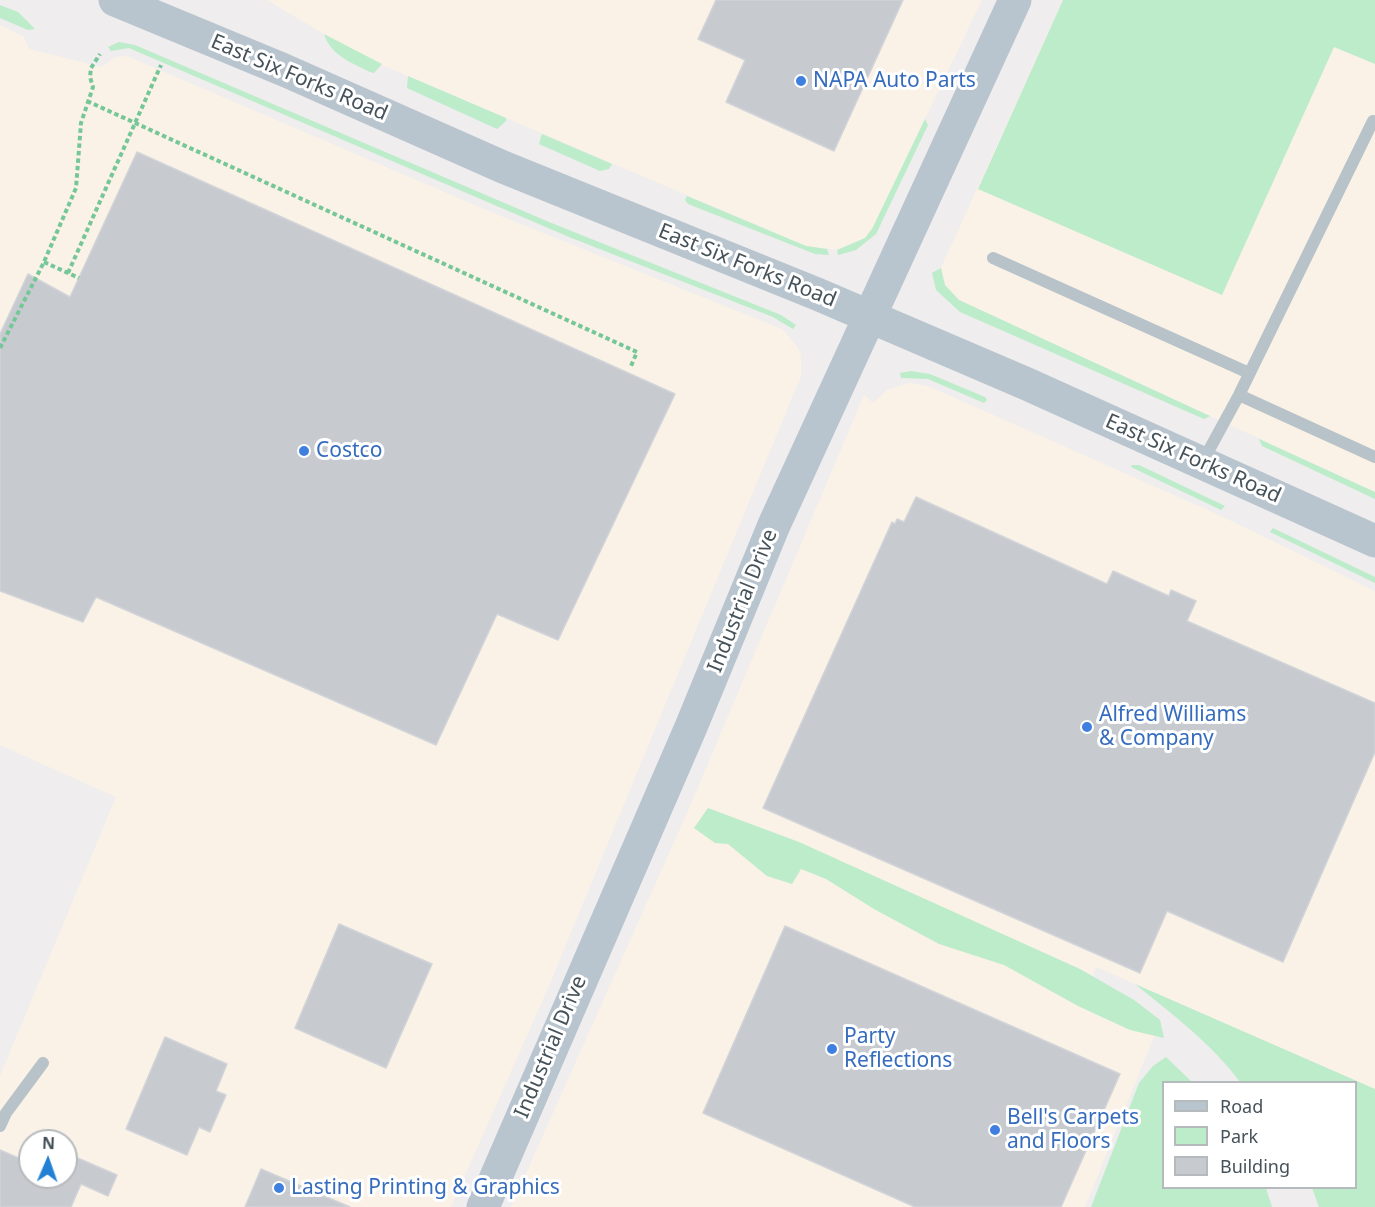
<!DOCTYPE html>
<html>
<head>
<meta charset="utf-8">
<style>
	body { margin:0 }
	#map { position:relative; width:1375px; height:1207px; overflow:hidden; background:#efeded; font-family:"Noto Sans",sans-serif }
	canvas { display:block }
	.legend { position:absolute; left:1162px; top:1081px; width:195px; height:108px; box-sizing:border-box; background:#fff; border:2px solid #b5babd; margin:0; padding:8px 10px; list-style:none; font-size:18px; color:#465259 }
	.legend li { display:flex; align-items:center; gap:12px; height:30px }
	.legend b { width:30px; border:2px solid #b5babd }
	.north { position:absolute; left:18px; top:1129px; width:60px; height:60px; box-sizing:border-box; background:#fff; border:2px solid #b5babd; border-radius:50%; rotate:2deg; font-size:16px; font-weight:700; line-height:24px; text-align:center; color:#465259 }
	.north::after { content:''; display:block; margin:auto; width:21px; height:27px; background:#2281d4; clip-path:polygon(50% 0,100% 100%,50% 72%,0 100%) }
</style>
</head>
<body>
<div id="map">
<canvas width="1375" height="1207"></canvas>
<ul class="legend">
<li><b style="height:8px;background:#b9c5ce"></b>Road</li>
<li><b style="height:16px;background:#bcecca"></b>Park</li>
<li><b style="height:16px;background:#c7cacf"></b>Building</li>
</ul>
<div class="north">N</div>
</div>
<script>
const ctx = document.querySelector('canvas').getContext('2d');
ctx.lineJoin = 'round';
function paint(path, color) {
  ctx.fillStyle = color;
  ctx.fill(path, 'evenodd');
}
function stroke(path, color, width, dash) {
  ctx.strokeStyle = color;
  ctx.lineWidth = width;
  ctx.lineCap = dash ? 'butt' : 'round';
  ctx.setLineDash(dash || []);
  ctx.stroke(path);
}
function label(font, color, halo, rows, align = 'center') {
  ctx.font = font + ' "Noto Sans",sans-serif';
  ctx.lineWidth = 6;
  ctx.setLineDash([]);
  ctx.textBaseline = 'middle';
  ctx.strokeStyle = halo;
  ctx.fillStyle = color;
  for (const [text, x, y, turn = 0] of rows) {
    ctx.save();
    ctx.translate(x, y);
    ctx.rotate((+turn || 0) * Math.PI / 180);
    ctx.textAlign = isNaN(turn) ? turn : align;
    if (halo) ctx.strokeText(text, 0, 0);
    ctx.fillText(text, 0, 0);
    ctx.restore();
  }
}
const commercial = new Path2D(`
	M267,0h715l-110,229 -7,9 -28,12 -31,-4 -445,-190z
	M1063,0h312v492l-416,-192 -11,-9 -6,-12 -1,-11z
	M0,25l24,12 5,12 72,18 15,-10 11,-1 364,156 291,117 14,16 5,9v22l-253,612 -97,219h-451v-131l116,-279 -116,-52zM30,1141h36v36h-36z
	M909,383l19,3 291,129 156,76v498l-279,-122 -6,16 67,46 -72,178h-574l176,-394 177,-418 9,8 14,-13z`);
const green = new Path2D(`
	M1063,0h312v64l-41,-17 -112,248 -244,-106z
	M0,5l18,7 17,17 -7,1 -28,-12z
	M324,34l58,30 -8,9 -4,-1c-19,-10 -39,-16 -46,-38z
	M119,42l16,3 414,177 232,93 15,10 -3,4 -20,-12 -204,-80 -440,-189 -18,3 -3,-4z
	M408,76l98,42v3l-9,8 -90,-41z
	M925,119l3,6 -52,109 -20,16 -18,5 -1,-5 28,-12 7,-9z
	M542,134l70,30 -3,5 -9,2 -61,-27z
	M687,196l119,50 21,3 2,6 -14,-1 -127,-50 -3,-4z
	M941,268l4,17 14,15 251,116 -6,3 -244,-107 -24,-22 -4,-17z
	M911,371l19,3 55,23 2,3 -3,3 -56,-24 -27,-1 -1,-5z
	M1259,439l116,53v7l-113,-53z
	M1132,465h7l86,41 -4,4 -90,-43z
	M1273,528l102,49v6l-105,-51z
	M708,808l91,34 281,127 54,31 26,20 4,18 -34,-8 -52,-24 -74,-41 -65,-21 -65,-35 -48,-30 -25,-10 -9,15 -25,-8 -39,-32 -13,-1 -21,-15z
	M1135,984l240,105v118h-56l-7,-19h44v-106h-116c-29,-39 -67,-67 -105,-98z
	M1166,1057l26,25h-28v106h102l6,19h-181l48,-124 14,-17z`);
const building = new Path2D(`
	M716,0h187l-69,151 -108,-49 19,-42 -47,-21z
	M137,152l538,242 -117,246 -61,-26 -61,131 -340,-148 -13,25 -83,-31v-257l28,-60 42,23z
	M916,497l191,87 6,-13 56,25 2,-6 25,11 -9,20 188,82v49l-92,210 -116,-51 -27,62 -377,-165 129,-286 3,2 2,-5 7,3z
	M339,924l93,40 -46,104 -91,-40z
	M785,926l335,148 -59,133h-146l-212,-94z
	M165,1037l62,27 -11,27 10,4 -16,37 -11,-5 -12,28 -61,-26z
	M0,1150l28,12 2,-6v21h36v-24l51,22 -9,21 -27,-12 -10,23h-71z
	M261,1169l89,38h-105z`);
const path = new Path2D(`
	M87,101l550,251 -6,14
	M44,262l35,16
	M68,273l93,-208
	M0,348l44,-86 32,-74 5,-65 12,-36 -3,-10 1,-9 9,-14`);
const lane = new Path2D(`
	M993,258l256,115
	M1239,395l136,62
	M1203,461l36,-66 134,-274
	M0,1126l6,-13 37,-50`);
const secondary = new Path2D(`
	M115,0l169,70 219,97 314,127 210,90 348,157
	M483,1207l208,-480 83,-202 241,-525`);
const markers = [
	[801,81,6,"#3f7fe0"],
	[304,451,6,"#3f7fe0"],
	[1087,727,6,"#3f7fe0"],
	[832,1049,6,"#3f7fe0"],
	[995,1130,6,"#3f7fe0"],
	[279,1188,6,"#3f7fe0"]
];
const streetNames = [
	["East Six Forks Road",299,78,23],
	["East Six Forks Road",747,266,22],
	["East Six Forks Road",1193,459,24],
	["Industrial Drive",743,601,-68],
	["Industrial Drive",551,1047,-67]
];
const shopNames = [
	["NAPA Auto Parts",813,81],
	["Costco",316,451],
	["Alfred Williams",1099,715],
	["& Company",1099,739],
	["Party",844,1037],
	["Reflections",844,1061],
	["Bell's Carpets",1007,1118],
	["and Floors",1007,1142],
	["Lasting Printing & Graphics",291,1188]
];
paint(commercial, '#faf2e6');
paint(green, '#bcecca');
paint(building, '#c7cacf');
stroke(building, '#d1d4d8', 1.5);
stroke(path, '#76c798', 4, [4.5, 3]);
stroke(lane, '#b8c3c9', 12);
stroke(secondary, '#b9c5ce', 33);
for (const [x, y, r, color] of markers) {
  const dot = new Path2D();
  dot.arc(x, y, r, 0, 2 * Math.PI);
  ctx.fillStyle = color;
  ctx.fill(dot);
  stroke(dot, '#fff', 2);
}
label('21px', '#465259', '#fff', streetNames);
label('21px', '#366cbe', '#fff', shopNames, 'left');
</script>
</body>
</html>
